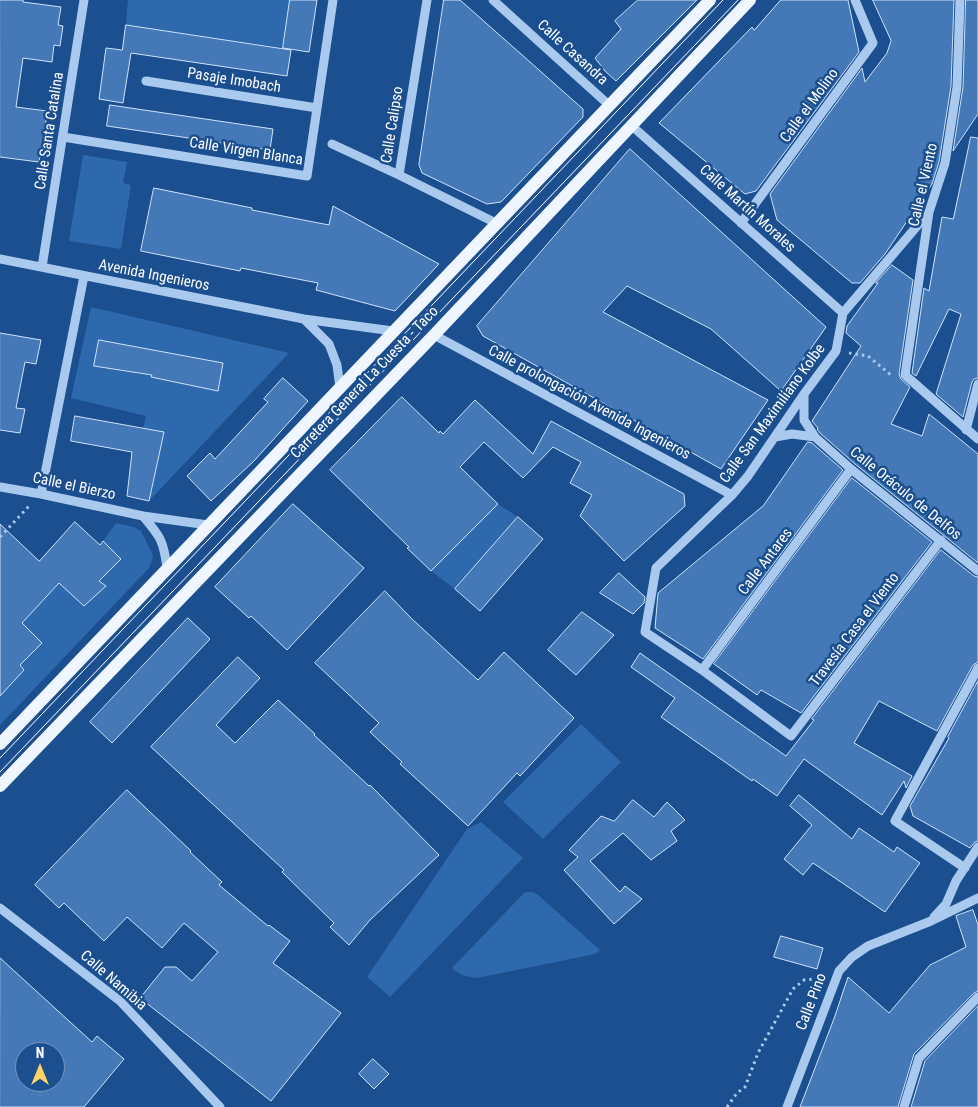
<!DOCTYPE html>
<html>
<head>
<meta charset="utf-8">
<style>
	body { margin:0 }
	#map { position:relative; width:978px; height:1107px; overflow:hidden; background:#1b4f8f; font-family:"Roboto Condensed",sans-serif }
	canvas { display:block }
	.north { position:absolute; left:15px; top:1042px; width:50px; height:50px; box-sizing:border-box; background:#1b4f8f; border:1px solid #7695bc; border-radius:50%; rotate:0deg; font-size:14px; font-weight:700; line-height:20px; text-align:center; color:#fff }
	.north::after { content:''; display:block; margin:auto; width:18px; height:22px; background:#ffd166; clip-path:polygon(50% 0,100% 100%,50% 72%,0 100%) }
</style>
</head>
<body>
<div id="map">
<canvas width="978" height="1107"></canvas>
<div class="north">N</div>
</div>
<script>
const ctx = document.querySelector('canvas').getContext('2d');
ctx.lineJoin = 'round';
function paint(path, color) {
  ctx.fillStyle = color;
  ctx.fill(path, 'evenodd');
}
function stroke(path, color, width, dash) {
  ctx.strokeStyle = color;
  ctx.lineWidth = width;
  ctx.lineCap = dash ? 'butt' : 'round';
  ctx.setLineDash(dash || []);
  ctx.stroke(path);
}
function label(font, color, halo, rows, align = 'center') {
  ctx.font = font + ' "Roboto Condensed",sans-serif';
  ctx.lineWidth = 5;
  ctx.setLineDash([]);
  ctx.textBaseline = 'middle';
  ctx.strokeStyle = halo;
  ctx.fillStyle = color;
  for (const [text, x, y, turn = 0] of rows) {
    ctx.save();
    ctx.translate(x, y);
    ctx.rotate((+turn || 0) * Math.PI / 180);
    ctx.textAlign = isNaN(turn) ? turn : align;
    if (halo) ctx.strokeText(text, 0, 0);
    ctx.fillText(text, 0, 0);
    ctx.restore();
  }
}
const green = new Path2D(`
	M128,0h162l-7,48 -157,-23z
	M83,155l44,7 -4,21 8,2 -10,64 -52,-8z
	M91,307l198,46 -140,148 -6,-73 3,-12 -75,-18z
	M498,504l20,13 -63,72 -24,-18z
	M116,523l18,4 7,4 11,22 1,4 -4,11 -149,157v-39l42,-43 -42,-6 39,-32 35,-38 -7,22 13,13 41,-43 -18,-18z
	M581,724l40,38 -78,77 -40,-37z
	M481,822l42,36 -133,139 -23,-20 100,-148z
	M525,892h7l5,2 63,56 -5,4 -118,24c-10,-1 -17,-3 -25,-10z`);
const building = new Path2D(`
	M0,0h23v2l38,5 -3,18 5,1 -3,20 -6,-1 -2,17 -29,-4 -7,49 31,4 -2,19h3l-2,17 -4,-1 -3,16 -39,-5z
	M290,0h27l-8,52 -26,-4z
	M444,0h16l123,109v8l-82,85 -14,2 -65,-31 -3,-8z
	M638,0h59l-81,81 -11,-10 -10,-13 26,-29 -6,-8z
	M781,0h67l11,52 -103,139 -11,3 -86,-71 93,-96 2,3z
	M873,0h81l-3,86 -12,76 -7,22 -47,70 -25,29h-8l-75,-63 -7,-26 92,-126 3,14 22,-29 4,-12z
	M966,0h12v114l-25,37 10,-64z
	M126,25l165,25 -4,26 -156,-23 -8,50 -24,-4 7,-51 16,2z
	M110,105l163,24 -3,21 -163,-24z
	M971,137l7,1v240l-4,1 -2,3 -9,35 -27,-23 25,-80 -12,-5 -33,67 -4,-3 12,-85 5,3 13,-74 11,2z
	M630,149l196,178 -45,64 -70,-62 -84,-43 -24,26 165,88 -47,69 -238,-133 -6,-10z
	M154,188l98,20v2l77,15 4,-19 106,58 -44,47 -79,-21 2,-7 -77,-15 -1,3 -99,-20z
	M892,265l21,15 -14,94 2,5 9,8 -19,37 31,12 7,-22 49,40v109l-123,-99 -35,-31 -3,-4 1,-1 -6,-7 49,-75 -15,-13 1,-7 31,-43h-2z
	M0,333l41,7 -5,24 -11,-2 -9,46 9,1 -5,24 -20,-3z
	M99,340l124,23 -5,28 -67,-14 1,-2 -58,-9z
	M283,378l25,23 -54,60 -43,40 -24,-25 23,-23 5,6 53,-57 -4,-3z
	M402,397l37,36 1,-2 3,3 32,-34 58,54 18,-33 133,73 1,12 -61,55 -44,-45 12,-21 -22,-12 11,-21 -28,-15 -30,31 -39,-36 -24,25 38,37 -67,67 -24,-23 2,-1 -79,-77z
	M75,416l89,16 -15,69 -22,-5 5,-44 -61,-11z
	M808,442l4,1 31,27 -140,189 -48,-31 3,-35 105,-87z
	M852,478l80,64 -131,171 -40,-23 -4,5 -43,-31z
	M293,504l71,64 -77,82 -36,-34 -2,2 -34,-31z
	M518,517l25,22 -63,72 -25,-22z
	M75,522l25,23 3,-4 18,18 -22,22 7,5 -22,20 -25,-23 -37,40 20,20 -22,22 4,5 -24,26v-172l39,37z
	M941,550l33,26 4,1v85l-5,3 -36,66 -58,-30 -25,42 58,33 -6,12 -2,-7 -22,34 -78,-56 -27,37 -24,-17 -1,2 -91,-64 14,-19 -44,-31 9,-14 146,103 28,-36 -2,-1z
	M619,573l26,24 -1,6 -11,11 -33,-21z
	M385,591l26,27 67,62 26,-28 70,66 -54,58 -3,-3 -49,53 -68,-62 2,-2 -32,-30 9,-9 -64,-60z
	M582,612l32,23 -38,40 -28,-25z
	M188,618l22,21 -98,104 -22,-21z
	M238,657l22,21 -44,47 19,18 43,-43 37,34 -1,1 55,51 1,-1 69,70 -69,65 -21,25 -19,-18 4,-4 -52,-51 2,-2 -133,-123z
	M978,681v160l-3,1 -5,6 -57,-32 -3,-10 39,-68 -1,-1z
	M127,790l64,61 -1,1 32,30 -3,3 49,41 1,-1 21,16 -17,22 68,50 -70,88 -131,-103 25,-31h11l16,14 26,-29 -34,-29 -22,25 -35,-31 -23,24 -40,-38 -5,5 -24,-23z
	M799,795l53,44 7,-11 35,24 3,-5 23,16 -35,49 -72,-49 -10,12 -19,-16 28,-34 -22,-19z
	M633,800l21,17 13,-15 18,18 -14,11 6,10 -26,19 -28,-27 -33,28 30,31 5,-6 17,13 -28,25 -50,-54 14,-13 -9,-7 32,-34 13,5z
	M973,910l5,15v66l-4,2 -60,61 -16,53h-98l35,-91 13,-39 41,36 41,-48 36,-18 -10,-31z
	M781,936l42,12 -6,21 -43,-12z
	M0,958l92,84 5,-6 27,23 -40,48h-84zM25,1052h30v30h-30z
	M978,1006v101h-67l14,-46z
	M373,1059l16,15 -15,15 -15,-15z`);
const path = new Path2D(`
	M849,353l19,3 23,19
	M0,537l30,-32
	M727,1107l10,-14 8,-6 13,-34 35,-64 11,-9 9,-1 9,1`);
const minor = new Path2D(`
	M427,0l-28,175 99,49
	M493,0l117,106
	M960,0l-3,87 -12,76 -16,49 -24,163 73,64
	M146,81l171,27
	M632,126l211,187
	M63,137l244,39 26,-176
	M332,144l67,31
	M929,212l-86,101 -7,38 -32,43 -56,82 -16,19 -76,73 -11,64 57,38 89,66 150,-196
	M741,223l132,-180 -18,-43
	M0,259l304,60 89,12
	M42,267l42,-267
	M304,319l25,25 8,21 3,23
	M434,335l298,160
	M804,394v26l11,17 36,32 127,102
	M966,430l12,-46
	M775,437l17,-3 23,3
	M0,487l41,7 102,22 65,9
	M41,494l43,-218
	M143,516c17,20 21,25 24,53
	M702,670l149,-201
	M965,868l-70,-47 83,-153
	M0,908l120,93 100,106
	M934,917l12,-13 10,-23 22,-34
	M787,1107l52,-136 13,-14 16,-11 63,-25 47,-23
	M904,1107l15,-49 59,-61`);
const major = new Path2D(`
	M0,744l710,-744
	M0,786l434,-451 316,-335`);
const tram = new Path2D(`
	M0,758l723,-758
	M0,772l738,-772`);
const streetNames = [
	["Calle Casandra",572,53,42],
	["Pasaje Imobach",234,81,9],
	["Calle el Molino",810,106,-54],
	["Calle Calipso",393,125,-81],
	["Calle Santa Catalina",50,131,-81],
	["Calle Virgen Blanca",246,152,9],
	["Calle el Viento",924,185,-77],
	["Calle Martín Morales",747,209,42],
	["Avenida Ingenieros",154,276,11],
	["Carretera General La Cuesta - Taco",365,383,-46],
	["Calle prolongación Avenida Ingenieros",589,403,28],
	["Calle San Maximiliano Kolbe",773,414,-54],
	["Calle el Bierzo",74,487,12],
	["Calle Oráculo de Delfos",905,494,39],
	["Calle Antares",766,562,-53],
	["Travesía Casa el Viento",855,630,-53],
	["Calle Namibia",113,981,41],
	["Calle Pino",812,1002,-69]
];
paint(green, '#2e69ad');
paint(building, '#4478b7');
stroke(building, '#cfe3fa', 1);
stroke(path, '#a9c9ee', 3, [2.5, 4]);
stroke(minor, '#a9c9ee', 9);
stroke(major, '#f0f6ff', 12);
stroke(tram, '#fff', 1);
label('15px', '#fff', '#1b4f8f', streetNames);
</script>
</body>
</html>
